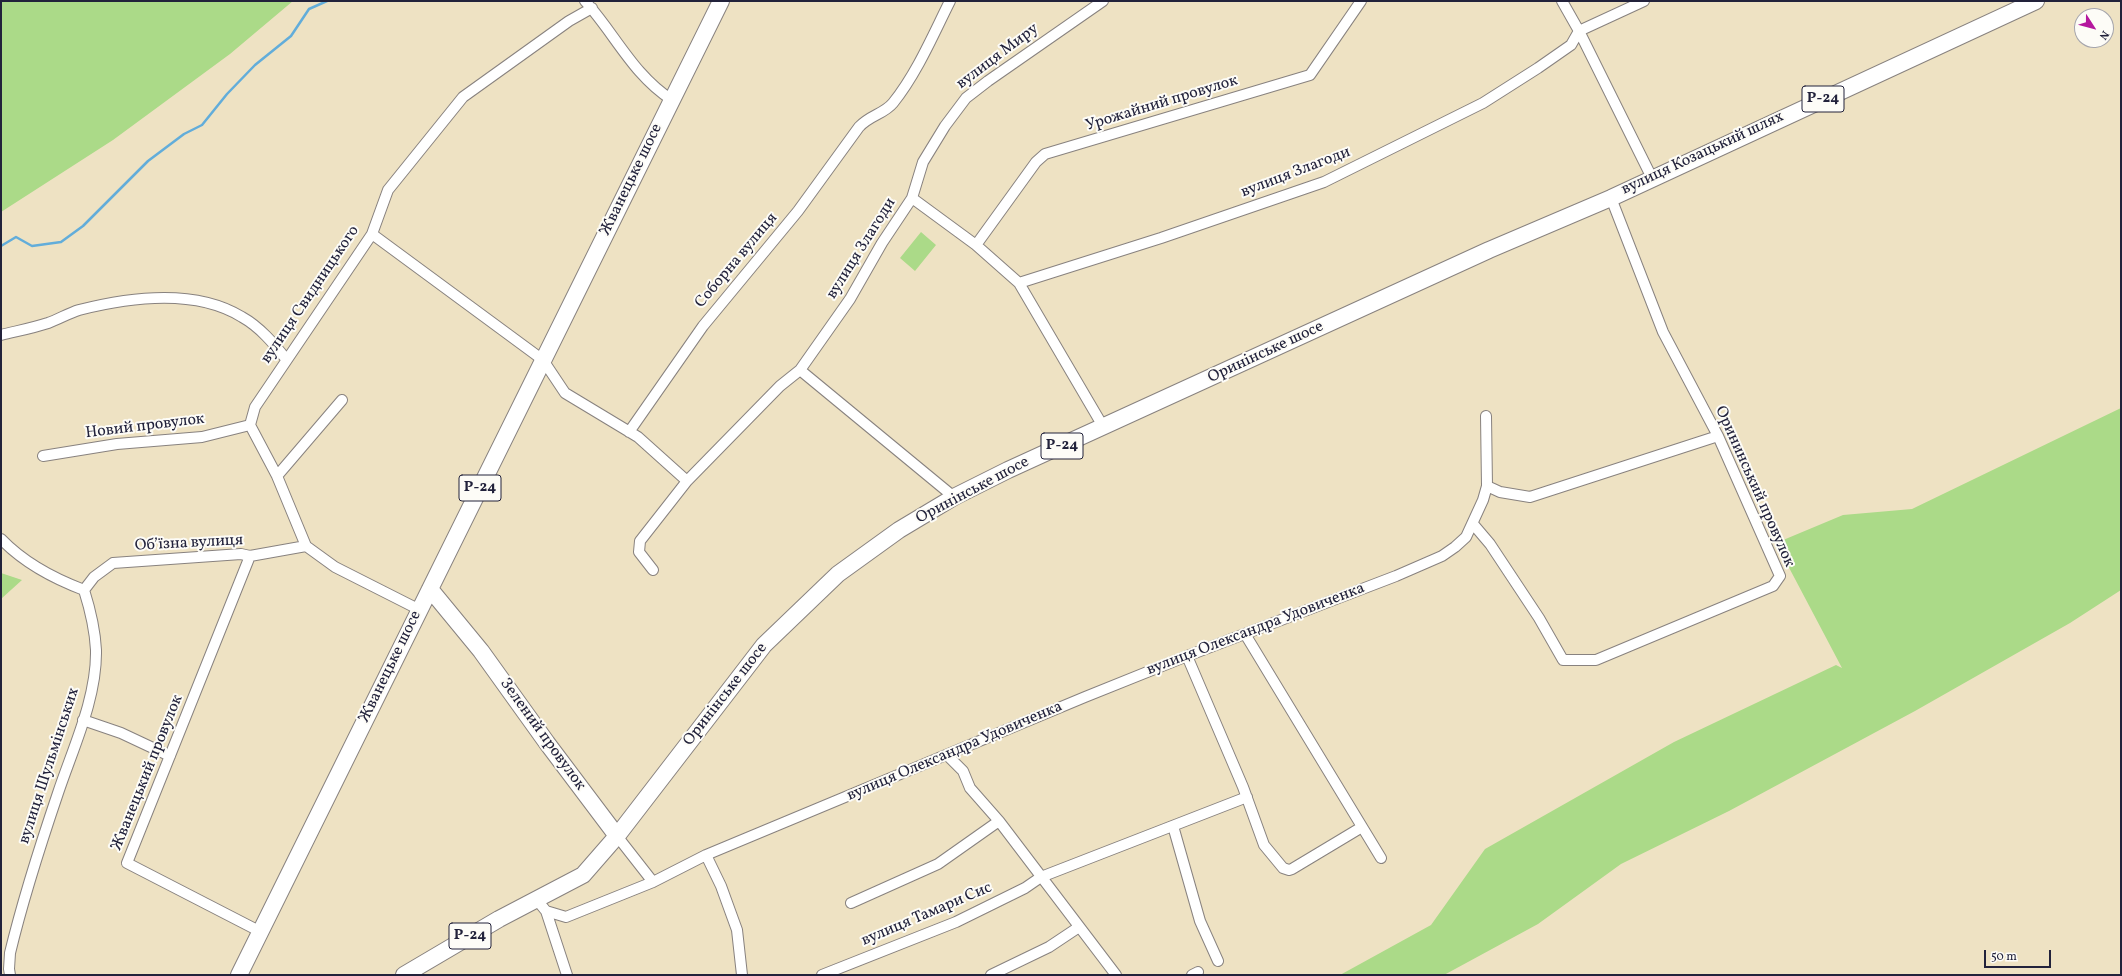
<!DOCTYPE html>
<html>
<head>
<meta charset="utf-8">
<style>
	body { margin:0 }
	#map { position:relative; width:2122px; height:976px; overflow:hidden; background:#eee2c3; font-family:Vollkorn,serif }
	canvas { display:block }
	.frame { position:absolute; inset:0; border:2px solid #22223b; pointer-events:none }
	.north { position:absolute; left:2074px; top:8px; width:40px; height:40px; box-sizing:border-box; background:#fdfcf7; border:1px solid #a5a5ac; border-radius:50%; rotate:126deg; font-size:11px; font-weight:700; line-height:16px; text-align:center; color:#22223b }
	.north::after { content:''; display:block; margin:auto; width:14px; height:18px; background:#b5179e; clip-path:polygon(50% 0,100% 100%,50% 72%,0 100%) }
	.scale { position:absolute; left:1984px; top:950px; width:67px; height:18px; box-sizing:border-box; border:2px solid #22223b; border-top:0; padding-left:5px; font-size:12px; line-height:14px; white-space:nowrap; color:#22223b; -webkit-text-stroke:3px #fdfcf7; paint-order:stroke }
</style>
</head>
<body>
<div id="map">
<canvas width="2122" height="976"></canvas>
<div class="frame"></div>
<div class="north">N</div>
<div class="scale">50 m</div>
</div>
<script>
const ctx = document.querySelector('canvas').getContext('2d');
ctx.lineJoin = 'round';
function paint(path, color) {
  ctx.fillStyle = color;
  ctx.fill(path, 'evenodd');
}
function stroke(path, color, width, dash) {
  ctx.strokeStyle = color;
  ctx.lineWidth = width;
  ctx.lineCap = dash ? 'butt' : 'round';
  ctx.setLineDash(dash || []);
  ctx.stroke(path);
}
function label(font, color, halo, rows, align = 'center') {
  ctx.font = font + ' Vollkorn,serif';
  ctx.lineWidth = 4;
  ctx.setLineDash([]);
  ctx.textBaseline = 'middle';
  ctx.strokeStyle = halo;
  ctx.fillStyle = color;
  for (const [text, x, y, turn = 0] of rows) {
    ctx.save();
    ctx.translate(x, y);
    ctx.rotate((+turn || 0) * Math.PI / 180);
    ctx.textAlign = isNaN(turn) ? turn : align;
    if (halo) ctx.strokeText(text, 0, 0);
    ctx.fillText(text, 0, 0);
    ctx.restore();
  }
}
const green = new Path2D(`
	M1,1h292l-63,53 -117,86 -112,72z
	M921,232l15,13 -21,26 -15,-13z
	M2121,408v182l-51,33 -155,88 -186,100 -108,53 -83,60 -94,51h-104l91,-50 54,-76 189,-107 162,-77 6,3 -66,-125 67,-28 69,-6z
	M1,573l21,7 -21,19z`);
const stream = new Path2D(`
	M1,246l15,-9 16,9 29,-4 22,-16 65,-65 36,-27 18,-9 25,-31 28,-29 36,-29 18,-27 18,-8`);
const minor = new Path2D(`
	M585,1c30,33 48,74 87,99
	M1562,1l17,30 73,147
	M912,198l64,47 43,38 85,145
	M372,234l171,126 22,33 73,44 49,44
	M976,245l60,-83 9,-8 265,-79 51,-74
	M1019,283l142,-45 163,-56 159,-79 55,-35 33,-23 8,-14 65,-30
	M1,335c16,-4 32,-7 47,-12 11,-4 21,-10 31,-13 51,-13 116,-22 163,7 18,10 32,27 44,42
	M800,370l154,127
	M250,425l5,-18 117,-173 16,-44 75,-93 106,-76 23,-13
	M250,425l27,51 29,70 29,21 85,43
	M629,432l74,-106 95,-115 61,-84c11,-12 25,-13 34,-24 24,-30 40,-68 57,-102
	M43,456l74,-12 85,-7 48,-12
	M277,476l65,-76
	M1487,486l13,6 30,5 188,-61
	M1473,524l17,20 49,74 24,42h33l177,-74 7,-10 -62,-140 -55,-104 -52,-134
	M1,539c23,24 51,39 83,51 6,19 11,40 12,60 1,48 -23,98 -38,143 -18,53 -35,106 -48,160l-1,16 1,6
	M250,556l-123,307 134,69
	M653,570l-14,-18 1,-11 47,-60 93,-95 20,-16 50,-71 32,-56 30,-45 11,-36 22,-36 21,-28 22,-17 115,-80
	M84,590l10,-13 19,-14 128,-9 9,2 56,-10
	M1245,634l136,224
	M1187,656l56,131 21,58 19,23 6,2 3,-1 70,-42
	M83,720l38,13 49,23
	M948,756l15,15 7,17 29,33 117,154
	M1173,826l27,95 18,40
	M617,836l36,46
	M706,855l15,31 16,44 5,45
	M537,900l9,11 20,6 87,-35 53,-27 379,-158 102,-41 209,-80 46,-20 13,-9 11,-10 17,-37 4,-14 -1,-70
	M851,903l87,-39 61,-43
	M546,911l21,64
	M822,975l134,-53 69,-34 16,-11 206,-80
	M991,975l58,-28 30,-20
	M1192,975l6,-3`);
const primary = new Path2D(`
	M430,589l51,62 66,92 70,93
	M239,975l482,-974
	M404,975l95,-56 84,-44 34,-39 147,-191 74,-71 61,-44 55,-33 54,-27 481,-220 122,-52 425,-197`);
const shields = [
	[1823,99,42],
	[1062,446,42],
	[480,488,42],
	[470,936,42]
];
const shieldNames = [
	["Р-24",1823,99],
	["Р-24",1062,446],
	["Р-24",480,488],
	["Р-24",470,936]
];
const streetNames = [
	["вулиця Миру",998,57,-37],
	["Урожайний провулок",1162,104,-17],
	["вулиця Козацький шлях",1703,154,-25],
	["вулиця Злагоди",1296,173,-21],
	["Жванецьке шосе",632,180,-64],
	["вулиця Злагоди",862,249,-58],
	["Соборна вулиця",737,261,-50],
	["вулиця Свидницького",311,295,-56],
	["Оринінське шосе",1266,353,-25],
	["Новий провулок",145,427,-7],
	["Орининський провулок",1754,487,66],
	["Оринінське шосе",973,491,-28],
	["Обʼїзна вулиця",189,544,-3],
	["вулиця Олександра Удовиченка",1256,630,-21],
	["Жванецьке шосе",391,667,-64],
	["Оринінське шосе",726,695,-52],
	["Зелений провулок",542,735,54],
	["вулиця Олександра Удовиченка",955,752,-23],
	["вулиця Шульмінських",50,766,-72],
	["Жванецький провулок",148,773,-68],
	["вулиця Тамари Сис",927,915,-23]
];
paint(green, '#abda88');
stroke(stream, '#62adda', 2.5);
stroke(minor, '#88827f', 12);
stroke(primary, '#88827f', 18);
stroke(minor, '#fff', 10);
stroke(primary, '#fff', 16);
for (const [x, y, w] of shields) {
  const box = new Path2D();
  box.roundRect(x - w / 2, y - 13, w, 26, 3);
  ctx.fillStyle = '#fdfcf7';
  ctx.fill(box);
  stroke(box, '#22223b', 1);
}
label('bold 15px', '#22223b', null, shieldNames);
label('16px', '#22223b', '#fdfcf7', streetNames);
</script>
</body>
</html>
